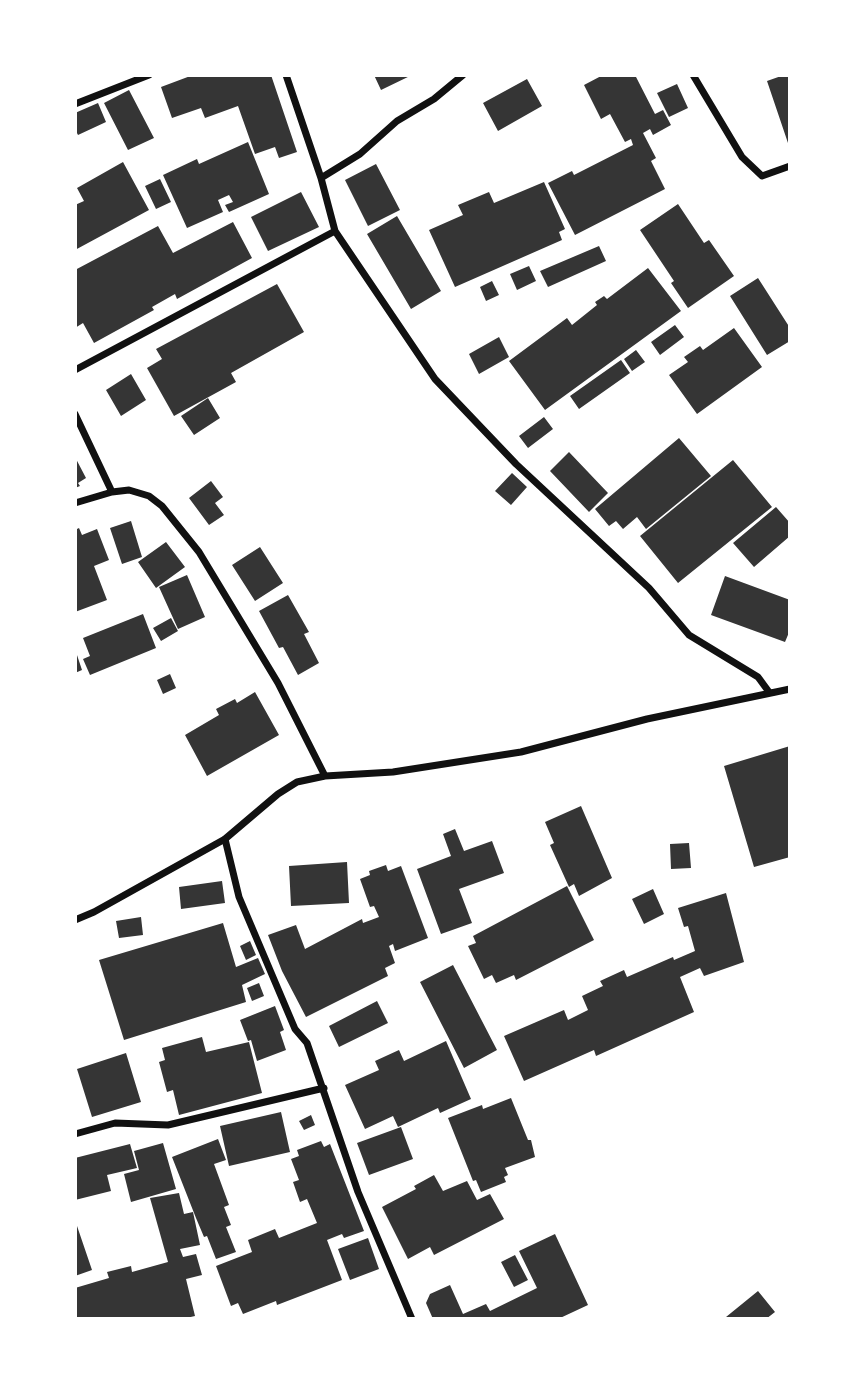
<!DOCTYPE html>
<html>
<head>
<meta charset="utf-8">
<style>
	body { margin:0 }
	#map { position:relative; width:865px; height:1394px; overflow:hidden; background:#fff; font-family:Literata,serif }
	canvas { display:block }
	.frame { position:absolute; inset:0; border:77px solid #fff; pointer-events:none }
</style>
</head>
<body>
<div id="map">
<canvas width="865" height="1394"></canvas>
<div class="frame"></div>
</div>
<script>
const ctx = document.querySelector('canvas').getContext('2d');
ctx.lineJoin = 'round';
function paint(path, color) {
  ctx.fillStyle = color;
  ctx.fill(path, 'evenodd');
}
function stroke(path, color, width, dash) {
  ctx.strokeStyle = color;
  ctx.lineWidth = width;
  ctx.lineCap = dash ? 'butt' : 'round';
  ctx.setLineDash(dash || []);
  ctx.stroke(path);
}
const building = new Path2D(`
	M193,75h78l26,77 -18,6 -4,-11 -20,7 -17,-48 -33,12 -4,-10 -29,10 -11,-31z
	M374,75h38l-31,15z
	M603,75h32l20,39 8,-4 8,15 -18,10 -3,-6 -7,4 13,25 -5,3 14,28 -90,46 -27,-52 24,-12 2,4 59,-30 -2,-6 -6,3 -15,-28 -9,5 -17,-34z
	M784,75h6l-1,71 -22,-65z
	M527,79l15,27 -44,25 -15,-28z
	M677,84l11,24 -19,9 -12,-24z
	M129,90l25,48 -26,12 -24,-47z
	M98,103l8,19 -28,13 -3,-6v-16z
	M248,142l21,52 -40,18 -4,-7 8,-3 -4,-7 -11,5 5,12 -36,16 -24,-53 34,-16 2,5z
	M123,162l26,48 -74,40v-45l9,-4 -7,-13z
	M376,164l24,46 -32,16 -23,-46z
	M160,179l11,23 -15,7 -11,-23z
	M544,182l21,47 -6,3 3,8 -107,47 -26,-57 34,-15 -5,-10 31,-13 5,11z
	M301,192l18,35 -51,24 -17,-34z
	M678,204l26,39 5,-3 25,36 -46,32 -17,-25 3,-2 -34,-51z
	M397,216l44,75 -30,18 -44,-75z
	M233,222l19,36 -75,41 -2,-5 -23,13 2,3 -60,33 -11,-20 -8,5v-58l83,-44 15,27z
	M599,246l7,15 -58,26 -8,-16z
	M529,266l7,15 -19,9 -7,-16z
	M648,268l33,43 -136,99 -36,-49 58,-43 5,7 25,-20 -2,-3 9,-6 3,3z
	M758,278l32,50v13l-23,14 -37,-59z
	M492,281l7,14 -13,6 -6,-14z
	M277,284l27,48 -73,41 5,9 -62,34 -27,-48 15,-9 -6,-10z
	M675,325l9,12 -24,18 -9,-13z
	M734,328l28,39 -65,47 -28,-39 19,-13 -4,-5 16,-11 3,4z
	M499,337l10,20 -30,17 -10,-20z
	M636,350l9,12 -13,9 -8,-12z
	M621,360l9,13 -51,36 -9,-13z
	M131,374l15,26 -25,16 -15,-26z
	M208,398l12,20 -26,17 -13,-19z
	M544,417l9,12 -25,19 -9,-12z
	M679,438l32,38 -65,53 -9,-12 -14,12 -7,-8 -7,5 -14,-17z
	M569,452l39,41 -19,19 -39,-41z
	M75,457l11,21 -8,5 2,3 -5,2z
	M733,460l39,47 -94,76 -38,-47z
	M512,473l15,14 -16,18 -16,-14z
	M211,481l12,16 -8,6 9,12 -15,10 -20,-27z
	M776,507l14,16v13l-36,31 -21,-24z
	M131,521l11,36 -20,7 -12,-36z
	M79,528l3,7 15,-6 12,31 -15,6 13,34 -32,12v-82z
	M166,542l19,25 -29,21 -18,-26z
	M260,547l23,36 -28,18 -23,-36z
	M187,575l18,42 -27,12 -19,-42z
	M725,576l65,24v30l-5,12 -74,-27z
	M288,595l21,37 -5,2 15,29 -21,12 -15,-28 -4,1 -20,-37z
	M143,614l13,34 -66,27 -7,-16 7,-3 -7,-18z
	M171,618l7,13 -17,10 -8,-13z
	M76,652l6,18 -7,3v-20z
	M170,674l6,14 -13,6 -6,-14z
	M255,692l24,43 -72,41 -22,-41 34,-20 -3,-6 19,-10 2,4z
	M790,746v111l-36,10 -30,-101z
	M581,806l31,72 -33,18 -5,-12 -5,3 -19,-42 4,-2 -9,-21z
	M455,829l9,22 28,-10 12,32 -45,16 13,34 -31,11 -24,-65 34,-13 -8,-22z
	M689,843l2,25 -20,1 -1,-25z
	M347,862l2,41 -58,3 -2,-40z
	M386,865l2,6 13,-5 27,72 -33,13 -2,-7 -4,2 6,17 -10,5 3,8 -82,41 -24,-46 -14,-36 28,-10 9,24 57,-30 1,4 16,-6 -5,-11 -4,1 -10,-28 10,-4 -1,-4z
	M222,881l3,22 -44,6 -2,-22z
	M567,886l27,54 -78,40 -2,-5 -18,8 -4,-8 -8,4 -16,-33 8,-3 -3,-7z
	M653,889l11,25 -20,10 -12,-25z
	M726,893l18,69 -40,14 -4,-8 -20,9 14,35 -98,44 -2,-6 -70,31 -20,-45 60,-26 4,10 20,-10 -6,-14 21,-10 -3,-5 24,-11 3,7 46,-20 1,3 21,-9 -7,-25 -4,1 -6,-19z
	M141,917l2,18 -24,3 -3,-17z
	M223,923l13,44 22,-9 7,16 -23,11 4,17 -122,38 -25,-80z
	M250,941l6,14 -10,5 -6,-14z
	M453,965l44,85 -33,18 -44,-86z
	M259,983l5,13 -12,5 -5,-13z
	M377,1001l11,22 -49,24 -10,-21z
	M275,1006l9,24 -4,2 6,18 -29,11 -6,-21 -3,1 -8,-21z
	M202,1037l4,15 43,-10 13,51 -83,22 -6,-25 -6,2 -8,-30 6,-2 -3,-12z
	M446,1041l25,58 -31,14 -2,-5 -40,19 -5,-11 -28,13 -20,-44 34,-15 -4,-9 24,-11 5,11z
	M126,1053l15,49 -49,15 -15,-48z
	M511,1098l17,42h3l4,17 -30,11 3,7 -4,2 2,5 -25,10 -5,-12 -3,1 -25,-63 34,-13 1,4z
	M281,1112l9,40 -61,14 -9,-40z
	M311,1115l4,10 -11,5 -5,-9z
	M401,1127l12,32 -44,16 -12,-32z
	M218,1139l8,21 -12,4 15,41 -5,2 7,18 -5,2 10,25 -20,7 -9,-23 -3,1 -8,-19 -24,-61z
	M321,1141l3,6 6,-3 34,87 -20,7 -2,-4 -15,6 15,40 -65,25 -1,-4 -33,13 -5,-11 -7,3 -15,-40 36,-14 -4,-12 27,-11 4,9 38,-15 -10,-24 -7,3 -7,-20 6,-2 -8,-21 8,-3 -2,-6z
	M163,1143l13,46 -45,13 -7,-28 15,-4 -5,-19z
	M130,1144l7,24 -30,7 4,16 -36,9v-42z
	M434,1175l9,16 24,-10 10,19 13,-6 14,25 -70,36 -4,-8 -22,12 -26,-52 34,-18 -2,-3z
	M179,1193l5,21 9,-2 7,33 -20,4 3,8 13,-3 6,21 -16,4 9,37 -13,3h-107v-31l34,-10 -2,-6 24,-6 1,6 36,-10 -18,-64z
	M76,1223l16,47 -17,6v-52z
	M555,1234l33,71 -30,14h-125l-7,-16 4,-9 20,-9 13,29 23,-10 4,7 47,-23 -18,-37z
	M368,1238l11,31 -29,11 -12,-31z
	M515,1255l13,25 -14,7 -13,-25z
	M758,1291l17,21 -9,7h-39l-1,-2z`);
const minor = new Path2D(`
	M286,75l35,103 14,53 100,148 81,85 133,124 40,47 69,42 11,15
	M693,75l49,82 20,19 28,-10
	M75,104l74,-29
	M321,178l39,-24 37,-33 37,-22 29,-24
	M75,370l260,-139
	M75,414l37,78 17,-2 20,6 13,10 37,46 79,131 47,93
	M75,503l37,-11
	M225,839l14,58 56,132 12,14 51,149 54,127
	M75,920l19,-8 131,-73 53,-45 19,-12 28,-6 68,-4 128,-20 126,-33 143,-30
	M75,1134l40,-11 53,2 156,-37`);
paint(building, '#353535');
stroke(minor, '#111', 7);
</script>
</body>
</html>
